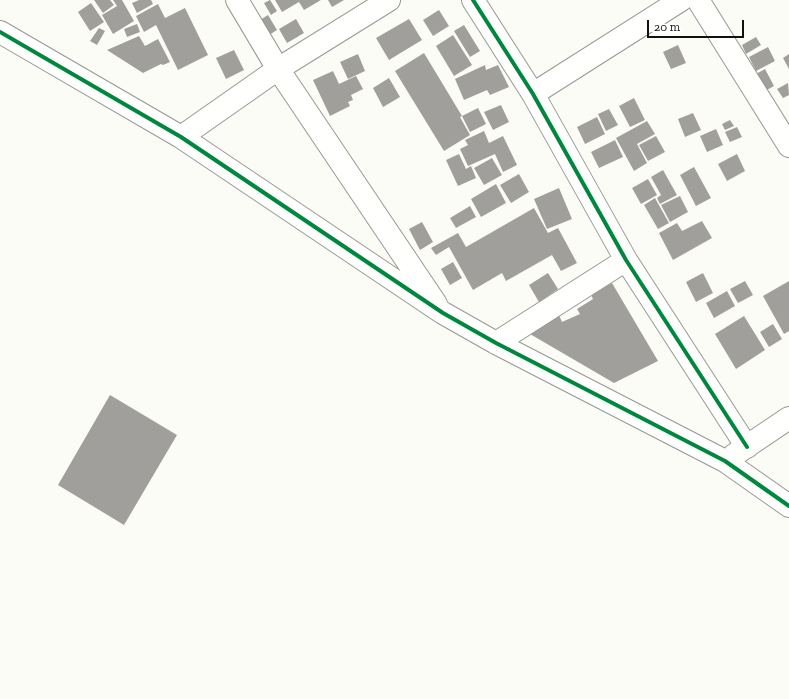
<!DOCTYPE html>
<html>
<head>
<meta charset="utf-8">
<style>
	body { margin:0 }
	#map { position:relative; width:789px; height:699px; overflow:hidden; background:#fcfcf7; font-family:"Zilla Slab",serif }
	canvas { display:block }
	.scale { position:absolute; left:647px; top:20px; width:97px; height:18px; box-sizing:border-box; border:2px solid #111; border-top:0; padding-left:5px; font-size:12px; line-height:14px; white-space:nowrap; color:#111; -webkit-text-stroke:3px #fff; paint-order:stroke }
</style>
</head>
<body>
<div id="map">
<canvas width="789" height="699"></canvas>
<div class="scale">20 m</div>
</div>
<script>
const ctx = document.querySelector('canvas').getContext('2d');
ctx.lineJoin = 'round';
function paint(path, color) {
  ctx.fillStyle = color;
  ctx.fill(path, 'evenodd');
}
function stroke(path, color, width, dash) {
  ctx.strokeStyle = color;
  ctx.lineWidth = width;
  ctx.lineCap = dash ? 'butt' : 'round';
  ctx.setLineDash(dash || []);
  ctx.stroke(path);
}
const building = new Path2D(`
	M94,0h16l4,5 -11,8z
	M113,0h9l12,21 -21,13 -11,-19 15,-9z
	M139,0h12l2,4 -16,9 -5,-10z
	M270,0l7,11 -6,4 -7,-12z
	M275,0h46l-17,10 -5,-8 -17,10z
	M328,0h16l-12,7z
	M91,3l13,19 -14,9 -12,-19z
	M158,4l7,14 20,-10 23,47 -30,15 -22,-45 -12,7 -8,-16z
	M439,10l10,16 -16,10 -10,-16z
	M268,15l9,15 -8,5 -9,-15z
	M296,19l8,14 -17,10 -8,-14z
	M409,19l13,21 -33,20 -13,-22z
	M137,24l3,8 -13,5 -3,-8z
	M464,25l16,26 -10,6 -16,-26z
	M99,28l6,3 -8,14 -7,-4z
	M453,35l19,30 -18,11 -18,-30z
	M139,36l6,10 13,-7 12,23 -7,3 -2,-1 -18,9 -36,-23z
	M756,37l5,8 -15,9 -4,-9z
	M678,45l8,18 -15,6 -8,-17z
	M768,47l7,14 -19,10 -7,-14z
	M234,50l10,20 -18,9 -10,-21z
	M424,53l38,63 -2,1 10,18 -26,16 -49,-80z
	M358,54l7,17 -17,8 -8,-17z
	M789,54v15l-6,-11z
	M485,65l1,5 12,-5 11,22 -19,8 -3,-5 -23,10 -9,-21z
	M765,69l9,17 -9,5 -9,-17z
	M333,71l6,13 17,-8 7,13 -12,6 2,5 -5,2 2,4 -20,10 -17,-36z
	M389,78l11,19 -17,10 -10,-19z
	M788,83l1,12 -6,3 -6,-9z
	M634,98l11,22 -15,7 -11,-21z
	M501,105l8,17 -16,8 -9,-18z
	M478,108l8,16 -16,8 -8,-16z
	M609,109l9,16 -12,6 -8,-17z
	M693,113l8,17 -16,7 -7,-18z
	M597,117l8,17 -20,10 -8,-17z
	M730,120l4,6 -9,4 -3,-6z
	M647,121l8,13 -18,10 10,19 -13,8 -18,-33z
	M737,127l5,10 -12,5 -5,-10z
	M716,129l7,16 -16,7 -7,-16z
	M484,131l5,12 14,-7 14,29 -14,7 -8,-18 -27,12 -8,-17 8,-4 -3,-5z
	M656,136l9,16 -17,9 -9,-16z
	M615,140l8,17 -24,11 -8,-16z
	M459,154l7,15 5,-3 5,12 -18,8 -12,-26z
	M737,154l8,17 -18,10 -9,-17z
	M492,158l10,17 -18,10 -10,-17z
	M694,167l17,31 -15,8 -16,-31z
	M663,170l14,25 -17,9 -3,-6 4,-3 -10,-18z
	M519,174l10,18 -18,11 -11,-18z
	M648,179l9,16 -16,9 -9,-16z
	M496,184l10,19 -25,14 -10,-18z
	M559,188l13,31 -25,10 -13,-30z
	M680,196l8,16 -18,10 -9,-17z
	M655,198l14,25 -11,6 -14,-24z
	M470,206l6,11 -20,11 -6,-10z
	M534,208l14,25 10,-5 19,35 -16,8 -9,-16 -46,26 -4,-8 -29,17 -24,-43 -13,8 -5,-7 27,-15 8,14z
	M702,221l10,17 -39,22 -14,-27 18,-10 5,8z
	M422,222l11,20 -13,8 -11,-21z
	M453,262l9,16 -12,7 -9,-16z
	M548,273l10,16 -19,13 -10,-17z
	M703,273l10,20 -17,9 -10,-20z
	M745,281l8,14 -15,8 -8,-14z
	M789,281v50l-5,3 -21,-38z
	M612,283l46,78 -44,22 -84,-49 29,-19 3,7 18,-8 -3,-5 16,-10 -2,-4z
	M727,291l8,15 -21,12 -8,-15z
	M744,316l21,34 -29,19 -21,-35z
	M773,324l9,15 -13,8 -9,-15z
	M110,395l67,40 -53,90 -66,-40z`);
const street = new Path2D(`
	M237,0l41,69 158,235
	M473,0l60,94 93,166 121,187
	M698,0l91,146
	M0,32l181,105 262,176 53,30 229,118 64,45
	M533,94l148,-94
	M181,137l97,-68 111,-69
	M496,343l130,-83
	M734,455l55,-37`);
const cycleway = new Path2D(`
	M473,0l60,94 93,166 121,187
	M0,32l181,105 262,176 53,30 229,118 64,45`);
paint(building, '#a09f9c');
stroke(street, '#979795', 24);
stroke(street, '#fffffe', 22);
stroke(cycleway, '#00873e', 4);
</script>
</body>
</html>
